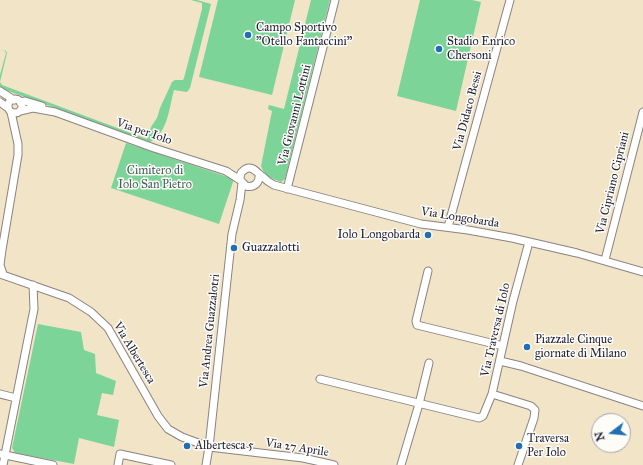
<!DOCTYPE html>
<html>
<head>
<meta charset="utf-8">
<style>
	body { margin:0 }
	#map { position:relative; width:643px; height:465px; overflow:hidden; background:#f1e4c7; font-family:"IM FELL Great Primer",serif }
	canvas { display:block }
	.north { position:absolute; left:591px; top:413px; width:40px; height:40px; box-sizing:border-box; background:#fdfcf7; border:1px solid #a5a5ac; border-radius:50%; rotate:254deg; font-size:11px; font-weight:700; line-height:16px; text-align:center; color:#22223b }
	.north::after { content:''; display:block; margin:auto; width:14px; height:18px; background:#1f6fb2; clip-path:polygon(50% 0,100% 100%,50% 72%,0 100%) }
</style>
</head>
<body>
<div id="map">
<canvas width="643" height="465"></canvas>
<div class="north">N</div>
</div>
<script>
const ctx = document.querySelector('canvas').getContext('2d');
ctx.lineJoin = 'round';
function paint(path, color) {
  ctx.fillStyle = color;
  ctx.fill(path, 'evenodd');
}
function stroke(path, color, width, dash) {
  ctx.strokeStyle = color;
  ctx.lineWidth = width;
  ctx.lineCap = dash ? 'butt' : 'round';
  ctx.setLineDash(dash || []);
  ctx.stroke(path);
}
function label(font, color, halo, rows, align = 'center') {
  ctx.font = font + ' "IM FELL Great Primer",serif';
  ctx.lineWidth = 3;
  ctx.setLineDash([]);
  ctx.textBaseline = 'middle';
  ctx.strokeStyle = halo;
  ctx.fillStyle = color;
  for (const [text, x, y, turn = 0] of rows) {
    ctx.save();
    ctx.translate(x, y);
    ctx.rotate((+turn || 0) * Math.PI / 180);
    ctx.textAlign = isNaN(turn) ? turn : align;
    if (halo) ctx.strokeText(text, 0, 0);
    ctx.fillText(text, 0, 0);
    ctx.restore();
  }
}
const green = new Path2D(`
	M191,0h6l14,4 -21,84 -3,4 -13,-2c-5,18 -6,43 -24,52l-150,-54v-13l6,-22 -1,-2 -5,-2 6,2 1,2 -7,29 2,3 145,54 4,-12 6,-9 3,-10 12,-26 3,-2h8l1,-2 18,-69v-6z
	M218,0h77l-23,95 -73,-18z
	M311,0h19l-45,179 -4,3c-10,-4 -16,-5 -20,-16l11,-55 -4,-2 1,-4 15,4z
	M420,0h52l9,2 -25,109 -59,-15z
	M126,143l108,36 -15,45 -108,-36z
	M38,324l43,8 3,18 11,4 1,19 20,8 -3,14 -11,-2 -5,22 22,5 -5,27 -35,-9 -5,26 -59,-11 -3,-5z`);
const minor = new Path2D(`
	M0,91l14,9
	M8 106a7 7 0 1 1 14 0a7 7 0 1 1-14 0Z
	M0,102l8,6
	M20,102l5,-1 17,5
	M20,111l13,-3 22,4 99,36 72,23 14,9
	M259,174c1,8 -4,14 -13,12l-6,-6c0,-4 0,-7 3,-9 8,-8 14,2 20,6 3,3 7,6 11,8l147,39 47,6 44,8 65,15 66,19
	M287,189l48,-189
	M448,227l62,-227
	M605,260l38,-148
	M428,271l-12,50 1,4 86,21
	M0,274l69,24 22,14 17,16 50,88 10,13 14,8 27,10 94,11 31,7
	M3,274l-3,-9 2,-15 16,-95v-11l-7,-32
	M500,361l21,5 122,40
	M320,379l155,38 4,1 4,-2 9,-22 21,-93 16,-59
	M0,394l16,4
	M492,394l39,12 4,4 -1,8 -16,47
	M0,454l53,11
	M3,465l31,-156 -1,-24
	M118,465l2,-11 51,11
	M206,465l3,-18 23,-213 8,-34 2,-17
	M401,465l18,-61 10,-41`);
const markers = [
	[248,35,4,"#1f6fb2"],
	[439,49,4,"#1f6fb2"],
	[428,235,4,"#1f6fb2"],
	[234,248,4,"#1f6fb2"],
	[527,347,4,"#1f6fb2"],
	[187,446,4,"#1f6fb2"],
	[519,446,4,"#1f6fb2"]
];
const poiNames = [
	["Campo Sportivo",256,28],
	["\"Otello Fantaccini\"",256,42],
	["Stadio Enrico",447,42],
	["Chersoni",447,56],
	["Iolo Longobarda",420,235,"right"],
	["Guazzalotti",242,248],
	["Piazzale Cinque",535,340],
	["giornate di Milano",535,354],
	["Traversa",527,439],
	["Per Iolo",527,453],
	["Albertesca 5",195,446]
];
const streetNames = [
	["Via Didaco Bessi",468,111,-75],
	["Via Giovanni Lottini",295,115,-76],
	["Via per Iolo",144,132,19],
	["Via Cipriano Cipriani",613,183,-76],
	["Via Longobarda",460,218,9],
	["Via Traversa di Iolo",496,330,-77],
	["Via Andrea Guazzalotri",210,331,-84],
	["Via Albertesca",134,353,59],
	["Via 27 Aprile",297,448,9]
];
const parkNames = [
	["Cimitero di",155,171],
	["Iolo San Pietro",155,185]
];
paint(green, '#7cd499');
stroke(minor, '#8a8381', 9);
stroke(minor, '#fff', 7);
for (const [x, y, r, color] of markers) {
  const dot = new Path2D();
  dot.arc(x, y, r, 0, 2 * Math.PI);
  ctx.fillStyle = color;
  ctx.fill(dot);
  stroke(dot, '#fdfcf7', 1.5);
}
label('12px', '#22223b', '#fdfcf7', poiNames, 'left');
label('12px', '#22223b', '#fdfcf7', streetNames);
label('12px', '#42605c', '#fdfcf7', parkNames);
</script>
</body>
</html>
